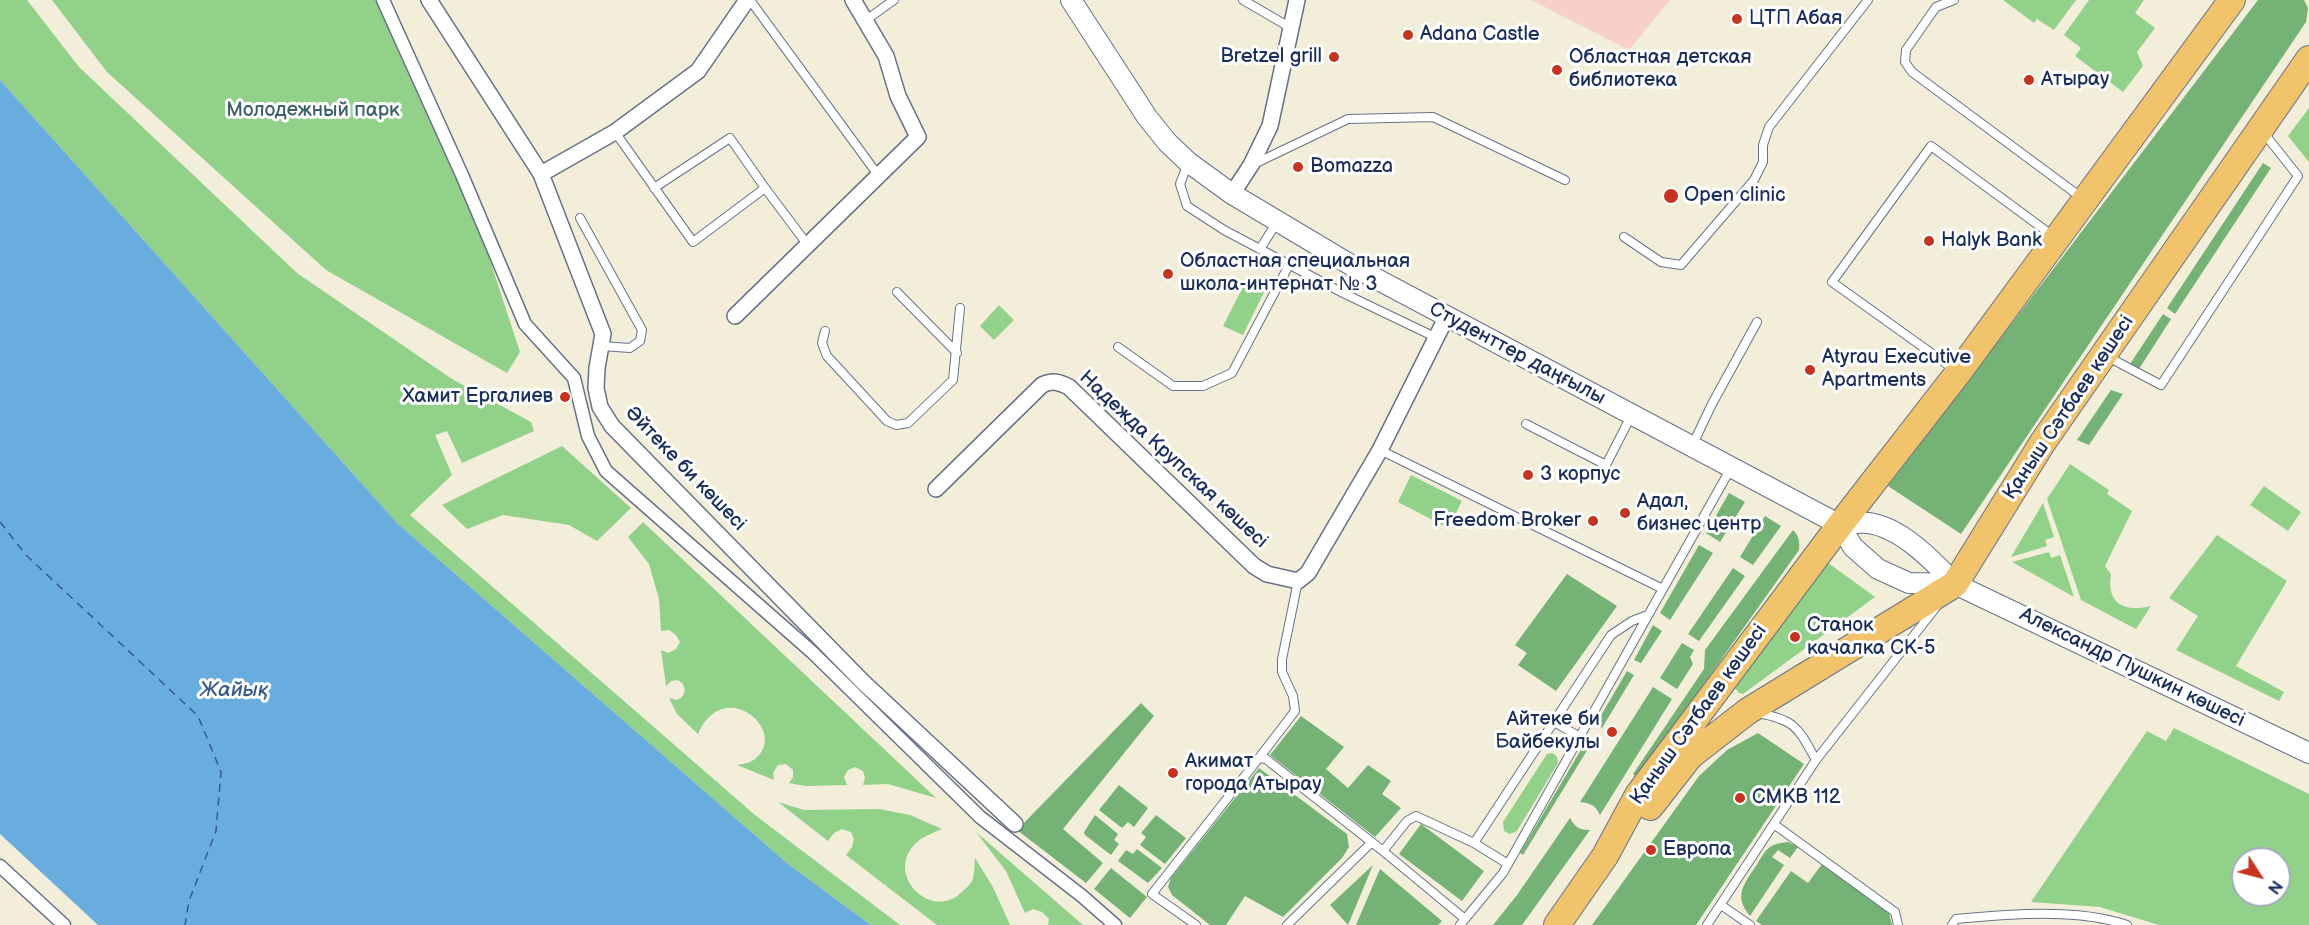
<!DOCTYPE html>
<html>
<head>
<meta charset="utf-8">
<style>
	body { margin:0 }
	#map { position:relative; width:2309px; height:925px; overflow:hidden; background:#f3eeda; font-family:"Balsamiq Sans",sans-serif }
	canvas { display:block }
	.north { position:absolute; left:2231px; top:847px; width:60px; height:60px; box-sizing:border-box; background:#fff; border:2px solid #a4acbf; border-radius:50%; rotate:126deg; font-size:16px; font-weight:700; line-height:24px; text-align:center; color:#1b2f5e }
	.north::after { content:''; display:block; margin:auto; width:21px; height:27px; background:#c8321e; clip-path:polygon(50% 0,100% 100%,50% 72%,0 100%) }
</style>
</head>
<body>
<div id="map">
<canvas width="2309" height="925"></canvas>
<div class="north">N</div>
</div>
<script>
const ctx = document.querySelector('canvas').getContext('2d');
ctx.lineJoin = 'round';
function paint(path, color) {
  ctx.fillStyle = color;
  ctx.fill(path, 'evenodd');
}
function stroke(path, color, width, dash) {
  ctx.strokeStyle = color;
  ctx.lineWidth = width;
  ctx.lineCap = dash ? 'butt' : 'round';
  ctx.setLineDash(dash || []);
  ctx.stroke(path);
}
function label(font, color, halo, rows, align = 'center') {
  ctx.font = font + ' "Balsamiq Sans",sans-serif';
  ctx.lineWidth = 6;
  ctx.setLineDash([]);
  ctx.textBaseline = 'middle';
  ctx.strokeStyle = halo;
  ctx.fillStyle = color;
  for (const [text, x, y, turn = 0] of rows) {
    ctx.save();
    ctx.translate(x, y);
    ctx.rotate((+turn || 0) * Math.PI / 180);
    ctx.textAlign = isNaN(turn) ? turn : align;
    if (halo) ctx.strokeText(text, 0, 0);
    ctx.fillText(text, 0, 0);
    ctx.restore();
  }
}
const built = new Path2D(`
	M1531,0h139l-41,50z`);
const green = new Path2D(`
	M0,0h27l52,67 218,206 155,106 79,43 3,9 -72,32 -15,-32 -12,4 17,40 -42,40 345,300 145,110h-29l-83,-61 -390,-340 -398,-444z
	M52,0h331l79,175 58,177 -13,21 -181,-103 -219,-198z
	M2003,0h73l-22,30 -17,-11 -3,4z
	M2089,0h55l-9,13 20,15 -18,24 6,14 -20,26 -48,-36 6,-8 -17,-13z
	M2309,108v54l-21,-26z
	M1247,279l19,9 -23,47 -20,-9z
	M999,305l15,15 -20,20 -14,-14z
	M562,446l69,62 -34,33 -28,-16 -66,-10 -36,14 -25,-24z
	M2070,464l39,26 -2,4 25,17 -27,55 6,8c-5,29 13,39 40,32l-15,23 -55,-29 -34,-101z
	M1411,475l51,26 -14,27 -50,-26z
	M2264,486l37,26 -13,19 -38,-26z
	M2043,503l11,34 -9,3 2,6 -36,11z
	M643,522l293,276 -48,-14 -25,1 2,-7 -2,-7 -8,-4 -7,3 -4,7 3,8 -42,1 -16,-3 4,-6v-7l-7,-6 -8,1 -5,8 1,7 -37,-15c6,-1 13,-2 18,-6 35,-27 -31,-85 -57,-25l-21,-20 -8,-16 8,2 5,-3 3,-6 -2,-7 -5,-4 -7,1 -5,5 -5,-36 7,3 8,-4 4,-7 -4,-7 -7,-5 -8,1 -2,-32 -10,-35 -21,-27z
	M2217,535l70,46 -51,85 48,26 -5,9 -103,-51 22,-34 -29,-18z
	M2049,552l2,6 9,-3 14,42 -62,-35z
	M1827,562l48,35 -132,97 -4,-1 -5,-6z
	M2174,728l135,66v131h-150l-59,-18 -69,-5 116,-171 19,10zM2243,859h36v36h-36z
	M1553,753l4,4 1,6 -41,68 -7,3 -6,-3 -1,-9 44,-68z
	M778,802l26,8 75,-1 31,6 32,14c-7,3 -15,6 -21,10 -42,30 9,86 42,52 3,-3 7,-6 9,-10 3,-6 2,-16 3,-23l18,29 17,38h-73l-91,-70 6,-8 2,-8 -3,-7 -9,-3 -8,4 -6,8z
	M976,832l107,93h-35l1,-6 -7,-7 -9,-3 -8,4 -19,-42z`);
const forest = new Path2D(`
	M2258,0h46l4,8 -2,14 -345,512 -73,-48z
	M2263,163l8,5 -96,146 -8,-6z
	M2163,314l8,5 -32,50 -9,-5z
	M2111,390l12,4 -34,51 -12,-5z
	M1729,493l16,9 -25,40 -14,-9z
	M1765,516l16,10 -28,39 -13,-8z
	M1793,530c6,6 7,12 6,20l-162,228 -4,-4 71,-105 1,-19z
	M1699,545l14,8 -43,67 -10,-7z
	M1733,568l12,8 -46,65 -11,-7z
	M1567,574l50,32 -61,85 -38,-26 9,-12 -12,-8z
	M1653,625l9,6 -21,32 -7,-3z
	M1682,643l12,7 -4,7 3,7 -16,25 -17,-11z
	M1627,671l7,4 -32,53 -6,-4z
	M1653,687l19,12 -72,116c-4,-9 -9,-12 -20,-13z
	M1141,703l13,13 -91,113 40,34 -17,20 -69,-53z
	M1301,716l43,31 -18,22 22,19 20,-23 23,16 -9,13 19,14 -26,29 -105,-82z
	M1758,733l46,31 -108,161h-104l107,-149 28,-26z
	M1589,736l5,3 -71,116 -3,-2z
	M1259,768l88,66 2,13 -7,11 -59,59 -38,-21 -19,29h-16l-38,-30 -4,-8 3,-9z
	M1119,785l29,23 -14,19 -6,-5 -6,6 -23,-18z
	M1095,815l23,19 -4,6 5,4 -8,11 -26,-20 -1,-3z
	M1156,815l30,23 -21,26 -25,-19 6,-8 -5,-4z
	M1570,818c5,9 9,12 20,12l-68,95h-29l24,-30z
	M1421,824l63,47 -22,30 -63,-47z
	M1788,842l10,5 -8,11 -12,-8 -6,7 12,8 -34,51c-17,-20 -6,-32 6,-50 4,-6 8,-15 14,-19 5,-4 12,-4 18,-5z
	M1137,849l25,19 -14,15 -30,-22 8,-11 7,4z
	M1822,864l67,49 3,12h-130l-6,-4 35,-50 17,12z
	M1373,865l-25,60 -18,-20z
	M1111,868l36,29 -17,21 -36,-29z
	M1380,869l62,52 -4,4h-82z`);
const water = new Path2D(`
	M0,80l398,444 390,340 83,61h-773l-98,-91z`);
const ferry = new Path2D(`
	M0,522l26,33 172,161 23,56 -5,59 -27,70 -4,24`);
const service = new Path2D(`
	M750,0l128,175
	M1243,0l48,28
	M1954,0l-18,7 -30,43 -1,12 7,10 170,126
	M866,20l28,-20
	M615,132l78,110 72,-54 -35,-50 -76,50
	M1188,163l-8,21 7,22 37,24 119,63 94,45
	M1252,165l96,-46 85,-2 132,63
	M765,188l42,56
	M580,218l62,112 -2,11 -10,7 -28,-2
	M1624,237l37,25 20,3 73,-85 9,-18v-17l6,-18 99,-127
	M1260,249l17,-27
	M897,292l60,61
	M1343,293l13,-25
	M825,331l-3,12 5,13 60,65 9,4 12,-2 45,-43 7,-72
	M1118,347l55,39h30l29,-13 57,-108
	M2108,357l53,28 137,-209 -35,-44
	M1955,370l-123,-88 99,-136 122,90
	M1526,424l80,41 25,-49
	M1692,446l20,-42 45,-82
	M1380,450l283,139
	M1758,713c38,7 40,15 58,47
	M1554,722l26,15
	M1259,758l36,-47 -2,-15 -11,-24v-13l16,-78
	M1775,825l120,87 3,13
	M1474,843l34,21
	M1383,851l82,68
	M1721,905l29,20
	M1196,925l-44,-31 107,-136 7,1 117,92 24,-30 9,-5 58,27 137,-208 21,-14 16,-6
	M1287,925l85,-83
	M1460,925l43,-52 228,-405
	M1707,925l109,-165 121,-154
	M1952,925l4,-6c53,-5 121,-11 171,6`);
const pedestrian = new Path2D(`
	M383,0l79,175 63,149 49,54 14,58 18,35 206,181 168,165 102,79 33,29
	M0,866l64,59`);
const minor = new Path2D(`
	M429,0l112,174 62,160 -6,34 -1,20 4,19 12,19 251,256 152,142
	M541,174l74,-42 83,-61 49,-71
	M1232,194l19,-29 19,-39 27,-126
	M735,316l183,-179 -20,-41 -12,-40 -33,-56
	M936,489l106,-104c11,-5 17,-3 27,2l185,179 13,8 31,7 10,-8 72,-123 67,-134`);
const tertiary = new Path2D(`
	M1071,0l76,117 20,25 21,20 44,32 124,74 484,257
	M1955,584l-46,-1 -31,-14 -25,-22 -13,-22c9,-1 19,-3 28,-2 33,4 65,38 87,61l354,169`);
const primary = new Path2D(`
	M1650,807l40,-51 58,-45 207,-127 88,-142 266,-383
	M1557,925l48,-69 33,-61 202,-270 118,-152 274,-373`);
const markers = [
	[1737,19,6,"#c8321e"],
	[1408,35,6,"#c8321e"],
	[1334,57,6,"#c8321e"],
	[1557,70,6,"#c8321e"],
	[2029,80,6,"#c8321e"],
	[1298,167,6,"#c8321e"],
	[1671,196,8,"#c8321e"],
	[1929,241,6,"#c8321e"],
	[1168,274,6,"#c8321e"],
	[1810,370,6,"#c8321e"],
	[565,397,6,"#c8321e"],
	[1528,475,6,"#c8321e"],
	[1625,513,6,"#c8321e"],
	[1593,521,6,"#c8321e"],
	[1795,637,6,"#c8321e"],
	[1612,732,6,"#c8321e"],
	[1173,773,6,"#c8321e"],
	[1740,798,6,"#c8321e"],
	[1651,850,6,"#c8321e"]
];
const poiNames = [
	["ЦТП Абая",1749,19],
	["Adana Сastle",1420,35],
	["Bretzel grill",1322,57,"right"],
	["Областная детская",1569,58],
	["библиотека",1569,81],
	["Атырау",2041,80],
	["Bomazza",1310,167],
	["Open clinic",1684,196],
	["Halyk Bank",1941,241],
	["Областная специальная",1180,262],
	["школа-интернат № 3",1180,285],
	["Atyrau Executive",1822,358],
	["Apartments",1822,381],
	["Хамит Ергалиев",553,397,"right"],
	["3 корпус",1540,475],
	["Адал,",1637,502],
	["бизнес центр",1637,525],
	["Freedom Broker",1581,521,"right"],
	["Станок",1807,626],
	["качалка СК-5",1807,649],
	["Айтеке би",1600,720,"right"],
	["Байбекулы",1600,743,"right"],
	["Акимат",1185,762],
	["города Атырау",1185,785],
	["СМКВ 112",1752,798],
	["Европа",1663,850]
];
const parkNames = [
	["Молодежный парк",313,111]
];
const streetNames = [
	["Студенттер даңғылы",1517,354,28],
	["Қаныш Сәтбаев көшесі",2069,408,-56],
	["Надежда Крупская көшесі",1173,460,43],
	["Әйтеке би көшесі",685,469,46],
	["Александр Пушкин көшесі",2132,668,26],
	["Қаныш Сәтбаев көшесі",1699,715,-54]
];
const waterNames = [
	["Жайық",234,691]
];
paint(built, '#f7d0ca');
paint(green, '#91d189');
paint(forest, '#74b375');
paint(water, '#69acde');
stroke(ferry, '#365b8b', 1.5, [8, 6]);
stroke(service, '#677289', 10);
stroke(pedestrian, '#677289', 15);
stroke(minor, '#677289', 18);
stroke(tertiary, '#677289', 22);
stroke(primary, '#677289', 28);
stroke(service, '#fff', 8);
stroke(pedestrian, '#fff', 12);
stroke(minor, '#fff', 15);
stroke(tertiary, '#fff', 20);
stroke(primary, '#f1c36a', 26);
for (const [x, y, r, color] of markers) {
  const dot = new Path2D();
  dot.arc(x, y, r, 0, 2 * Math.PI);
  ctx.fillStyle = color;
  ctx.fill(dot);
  stroke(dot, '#fff', 2);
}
label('20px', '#1b2f5e', '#fff', poiNames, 'left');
label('20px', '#3e606b', '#fff', parkNames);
label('20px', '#1b2f5e', '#fff', streetNames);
label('italic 21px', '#365b8b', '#fff', waterNames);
</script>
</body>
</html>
